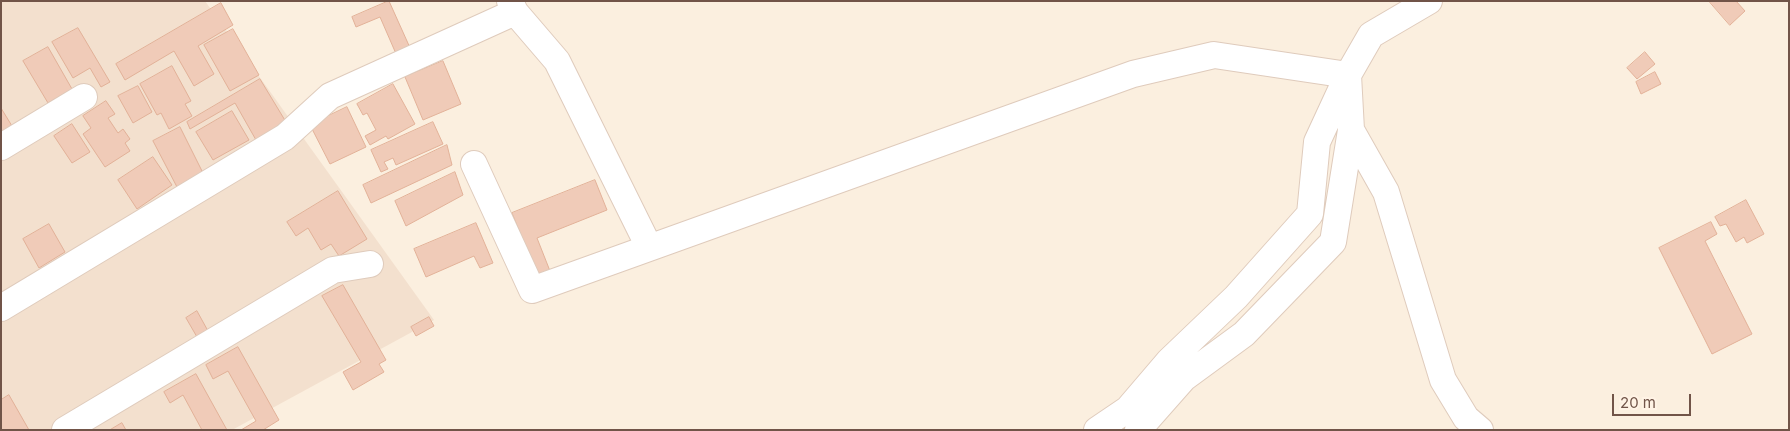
<!DOCTYPE html>
<html>
<head>
<meta charset="utf-8">
<style>
	body { margin:0 }
	#map { position:relative; width:1790px; height:431px; overflow:hidden; background:#fbefdf; font-family:Inter,sans-serif }
	canvas { display:block }
	.frame { position:absolute; inset:0; border:2px solid #715448; pointer-events:none }
	.scale { position:absolute; left:1612px; top:394px; width:79px; height:22px; box-sizing:border-box; border:2px solid #715448; border-top:0; padding-left:6px; font-size:15px; line-height:18px; white-space:nowrap; color:#715448; -webkit-text-stroke:4px #fff3e5; paint-order:stroke }
</style>
</head>
<body>
<div id="map">
<canvas width="1790" height="431"></canvas>
<div class="frame"></div>
<div class="scale">20 m</div>
</div>
<script>
const ctx = document.querySelector('canvas').getContext('2d');
ctx.lineJoin = 'round';
function paint(path, color) {
  ctx.fillStyle = color;
  ctx.fill(path, 'evenodd');
}
function stroke(path, color, width, dash) {
  ctx.strokeStyle = color;
  ctx.lineWidth = width;
  ctx.lineCap = dash ? 'butt' : 'round';
  ctx.setLineDash(dash || []);
  ctx.stroke(path);
}
const residential = new Path2D(`
	M1,1h204l229,319 -202,110h-231z`);
const building = new Path2D(`
	M389,1l22,49 -14,6 -17,-39 -24,10 -4,-10z
	M1709,1h27l9,10 -15,14z
	M221,3l12,22 -35,21 16,28 -20,12 -20,-35 -49,29 -9,-16z
	M78,28l32,54 -9,5 -11,-19 -17,10 -21,-36z
	M233,29l26,46 -29,16 -26,-46z
	M48,47l24,42 -24,14 -25,-42z
	M1645,52l10,12 -18,15 -10,-11z
	M443,61l18,43 -38,16 -18,-43z
	M172,66l19,35 -6,3 7,12 -23,13 -8,-16 -4,2 -17,-31z
	M1655,72l6,12 -20,10 -5,-12z
	M260,79l26,43 -30,18 -21,-37 -45,26 -3,-7z
	M393,84l22,40 -27,15 -2,-3 -16,9 -5,-9 11,-6 -9,-17 -4,2 -6,-11z
	M138,86l14,26 -19,11 -15,-27z
	M106,101l9,13 -7,4 10,15 5,-4 7,10 -5,4 5,8 -25,16 -22,-33 8,-6 -8,-12z
	M347,107l19,40 -36,17 -20,-39z
	M1,108l11,18 -11,6z
	M232,111l17,29 -36,20 -17,-28z
	M433,122l10,22 -47,21 -3,-7 -9,4 4,7 -7,3 -10,-22z
	M72,124l18,28 -18,11 -18,-27z
	M180,127l23,46 -26,14 -24,-46z
	M447,145l5,20 -81,38 -8,-18z
	M153,157l19,28 -35,24 -19,-29z
	M455,172l8,23 -57,31 -11,-25z
	M595,180l12,30 -70,28 13,33 -13,5 -25,-63z
	M338,191l29,48 -28,17 -8,-12 -10,6 -13,-22 -12,8 -9,-14z
	M1746,200l18,34 -17,9 -3,-6 -8,5 -10,-18 -6,2 -5,-9z
	M1711,222l6,12 -12,7 47,93 -40,20 -53,-106z
	M476,223l17,40 -13,5 -6,-12 -48,21 -12,-28z
	M49,224l16,28 -26,16 -16,-29z
	M343,285l43,75 -7,4 5,8 -31,18 -10,-18 18,-10 -39,-66z
	M197,311l11,20 -11,6 -11,-19z
	M429,317l5,9 -18,10 -5,-9z
	M238,347l41,73 -16,10h-22l15,-9 -28,-50 -15,8 -7,-14z
	M196,374l31,56h-25l-19,-35 -13,8 -6,-11z
	M9,395l20,35h-28v-30z
	M122,423l4,7h-16z`);
const minor = new Path2D(`
	M510,1l5,11 42,49 92,186
	M1429,1l-58,34 -23,40 3,55 35,62 57,188 23,38 14,12
	M1,147l83,-50
	M474,164l58,126 601,-216 81,-19 134,20 -31,67 -7,72 -74,83 -67,64 -41,48 -31,21
	M1,308l284,-171 45,-41 185,-84
	M65,430l268,-160 37,-6
	M1138,430l46,-52 60,-44 89,-92 18,-112`);
paint(residential, '#f3e0ce');
paint(building, '#f0cbb8');
stroke(building, '#e2b198', 1);
stroke(minor, '#dfcbbc', 28);
stroke(minor, '#fff', 26);
</script>
</body>
</html>
